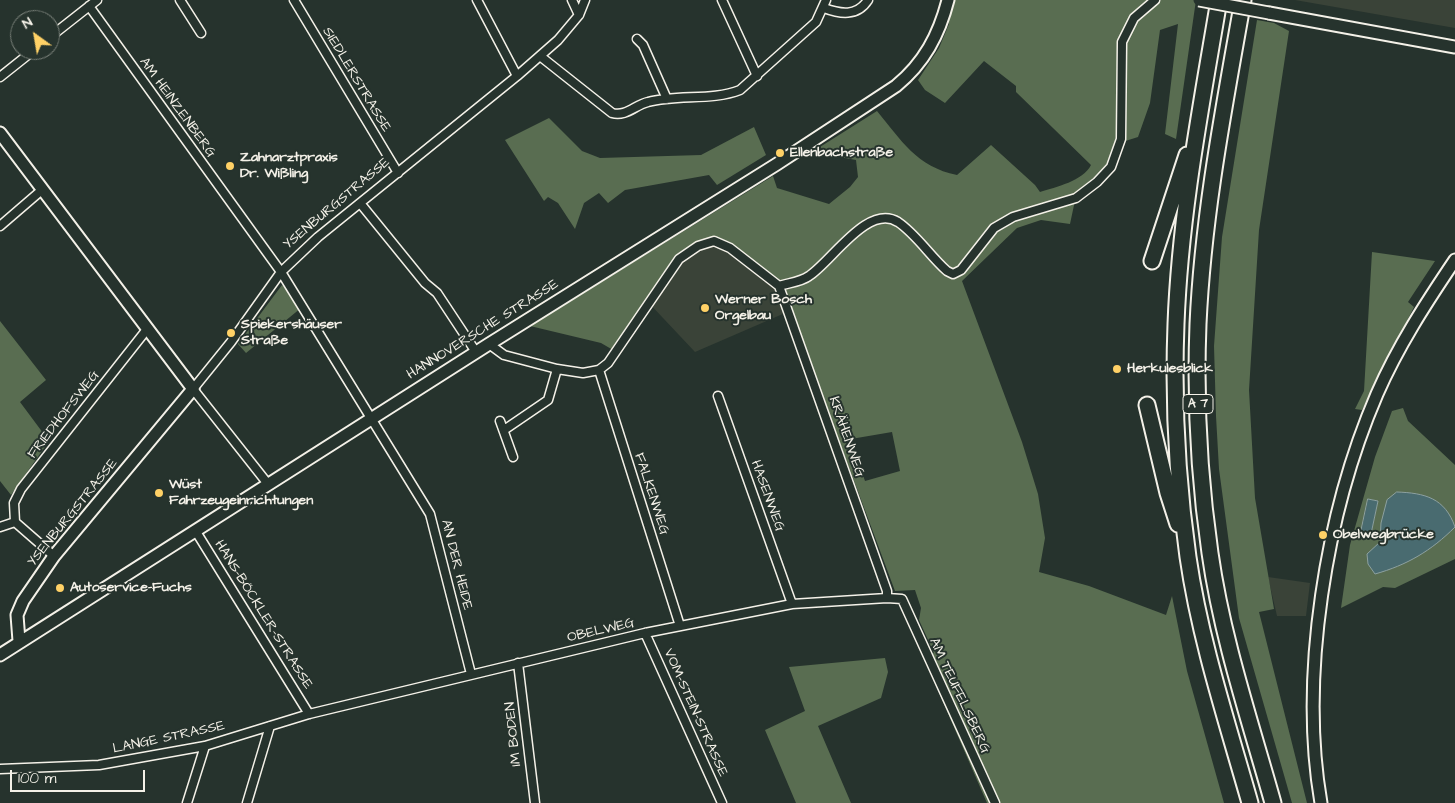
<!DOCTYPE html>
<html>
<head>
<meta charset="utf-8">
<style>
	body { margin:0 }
	#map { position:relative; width:1455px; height:803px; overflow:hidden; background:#26332d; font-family:"Architects Daughter",sans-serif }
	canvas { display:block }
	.north { position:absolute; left:10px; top:10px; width:50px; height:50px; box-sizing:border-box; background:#26332d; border:1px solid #787f78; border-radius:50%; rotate:328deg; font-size:14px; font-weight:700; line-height:20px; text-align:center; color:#f4f1e8 }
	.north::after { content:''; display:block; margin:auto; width:18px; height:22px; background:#ffd166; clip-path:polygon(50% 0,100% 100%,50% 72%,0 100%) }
	.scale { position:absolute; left:10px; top:770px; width:135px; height:22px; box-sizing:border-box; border:2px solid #f4f1e8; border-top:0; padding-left:6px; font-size:15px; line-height:18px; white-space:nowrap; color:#f4f1e8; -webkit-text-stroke:4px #26332d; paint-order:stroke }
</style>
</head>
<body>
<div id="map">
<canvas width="1455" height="803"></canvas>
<div class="north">N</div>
<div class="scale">100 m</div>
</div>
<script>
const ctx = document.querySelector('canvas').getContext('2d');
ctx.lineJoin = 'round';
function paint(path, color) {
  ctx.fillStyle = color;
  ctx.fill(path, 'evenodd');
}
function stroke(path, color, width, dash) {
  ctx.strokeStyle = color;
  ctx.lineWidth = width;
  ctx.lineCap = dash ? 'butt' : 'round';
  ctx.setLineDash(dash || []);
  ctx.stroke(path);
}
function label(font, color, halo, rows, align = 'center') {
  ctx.font = font + ' "Architects Daughter",sans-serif';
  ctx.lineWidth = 4;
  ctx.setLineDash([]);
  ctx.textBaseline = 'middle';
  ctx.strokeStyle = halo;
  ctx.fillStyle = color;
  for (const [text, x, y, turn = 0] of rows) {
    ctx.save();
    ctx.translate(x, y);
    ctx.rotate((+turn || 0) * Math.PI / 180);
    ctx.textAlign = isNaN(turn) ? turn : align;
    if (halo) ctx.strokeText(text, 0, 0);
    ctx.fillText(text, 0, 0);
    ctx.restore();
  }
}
const built = new Path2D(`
	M1295,0h160v28z
	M716,237l17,9 47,36 12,28 -97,42 -48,-51 31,-45 19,-14z
	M1268,577l42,6 -4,33h-29z`);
const green = new Path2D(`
	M940,0h256l-20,139 -11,-5 13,-110 -18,6 -10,73 -12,34 -22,7 -8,19 -13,15 -18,13 -7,33 -29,-4 -24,8 -55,53 60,161 16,52 7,44 -6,34 50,14 77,29 6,-19 15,75 37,132h-237l-64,-147 11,-3 -15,-33 2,-12 -6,-18 -20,1 -115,-309 -47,-36 -17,-9 -19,5 -19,14 -65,94 -12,-7 -71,-17 243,-150 4,12 52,16 21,-17 8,-10 -2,-17 -44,-8 65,-41c24,29 40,56 80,64l34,-30 44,40 5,7c16,-5 43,-11 51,-27l-75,-73v-6l-32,-25 -39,42 -20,-13 -7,-10 21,-32 10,-24 -9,-19zM892,432l8,39 -35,10 -14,-42z
	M1257,20l17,3 15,8 -30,199 -10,160 6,108 19,111 -15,3 48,191h-15l-53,-185 -20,-149 -3,-53 -2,-70 8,-109z
	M549,118l33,33 18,7 101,-3 53,-28 12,28 -49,30 -8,-10 -84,15 -17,13 -9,-10 -15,10 -9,26 -17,-26 -10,-6 -4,4 -39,-61z
	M1372,252l63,9 -27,41 6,5 -52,103 -7,-1 9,-18z
	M282,285l7,4 12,19 -55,45 -8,-9z
	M0,321l46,59 -26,22 29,39 -38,54 -11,-14z
	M1403,408l5,13 47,44v94l-60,29 -12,-1 -42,21 9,-63 25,-88 17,-46zM1368,499l10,2 -7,33 -10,-2z
	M885,658l3,14 -7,26 -63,28 33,77h-55l-31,-73 40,-19 -16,-44z`);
const water = new Path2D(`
	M1397,492c28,1 48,6 58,35 -24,24 -48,38 -80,47l-7,-10 -1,-10 13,-12 1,-19 6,-23z
	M1368,499l10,2 -7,33 -10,-2z`);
const street = new Path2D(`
	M180,0l21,33
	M294,0l104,173
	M477,0l40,76
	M572,0l7,15
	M722,0l35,76
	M89,6l192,266 149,242 41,160
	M824,8c16,6 33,9 44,-8
	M50,37l47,-37
	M637,39l6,6 24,54
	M540,56l72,57c14,4 23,-8 36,-11 30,-8 64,-1 92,-12l76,-68 10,-22
	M0,77l34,-27
	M360,203l65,80 12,10 39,59
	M0,226l43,-37
	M779,286l108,305v7
	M489,344l15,11 53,14 26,4 16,-3 9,-7 71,-104 19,-13 16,-5 16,7 49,38c9,-3 22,-4 30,-10 23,-15 59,-73 89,-54 18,12 32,34 49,49l6,3 8,-4 33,-42 19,-11 63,-19 21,-16 14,-15 10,-28 1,-97 12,-24 21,-18
	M599,370l81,256
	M718,396l74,208
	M500,421l13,36
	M504,430l44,-30 9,-31
	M268,484l-75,-95 38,-47 50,-70 37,-35 199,-161 41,-36 21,-25 6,-15
	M15,522l39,34
	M0,527l15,-5 -1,-19 7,-14 127,-161
	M195,530l114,184
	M645,633l77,170
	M518,663l17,140
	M0,769l99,-4 106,-19 104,-32 336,-81 147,-29 95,-6 15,1 93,204
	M187,803l18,-57
	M247,803l23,-77`);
const secondary = new Path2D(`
	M1269,13l186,34
	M0,133l193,256 -139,167 -31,45 -6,14 2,26
	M0,655l489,-311 288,-180 119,-78c28,-23 43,-51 52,-86
	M1321,803c-22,-127 5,-291 56,-409 21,-48 49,-91 78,-134`);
const highway = new Path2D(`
	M1219,0c-18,107 -39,215 -43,324 -3,78 1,156 12,233 12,83 39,165 62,246
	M1243,0c-19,107 -40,215 -45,324 -3,77 1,153 12,229 12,85 40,168 63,250
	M1152,261l35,-106
	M1147,405l21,88 10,31`);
const secondaryBridge = new Path2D(`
	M1199,0l70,13`);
const markers = [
	[780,153,5,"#ffd166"],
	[230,166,5,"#ffd166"],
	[705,308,5,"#ffd166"],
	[231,333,5,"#ffd166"],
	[1117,369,5,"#ffd166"],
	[159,493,5,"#ffd166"],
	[1323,535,5,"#ffd166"],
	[60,588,5,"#ffd166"]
];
const shields = [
	[1198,404,30]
];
const shieldNames = [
	["A 7",1198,404]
];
const streetNames = [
	["SIEDLERSTRASSE",356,80,59],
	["AM HEINZENBERG",177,108,54],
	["YSENBURGSTRASSE",337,204,-40],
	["HANNOVERSCHE STRASSE",483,330,-32],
	["FRIEDHOFSWEG",64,415,-52],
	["KRÄHENWEG",846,437,71],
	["FALKENWEG",651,494,72],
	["HASENWEG",767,496,70],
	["YSENBURGSTRASSE",73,513,-51],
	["AN DER HEIDE",456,565,76],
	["HANS-BÖCKLER-STRASSE",263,615,58],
	["OBELWEG",601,631,-13],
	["AM TEUFELSBERG",959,696,65],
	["VOM-STEIN-STRASSE",695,713,66],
	["IM BODEN",514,734,-96],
	["LANGE STRASSE",169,738,-12]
];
const poiNames = [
	["Ellenbachstraße",790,153],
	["Zahnarztpraxis",240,158],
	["Dr. Wißling",240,174],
	["Werner Bosch",715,300],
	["Orgelbau",715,316],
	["Spiekershäuser",241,325],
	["Straße",241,341],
	["Herkulesblick",1127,369],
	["Wüst",169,485],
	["Fahrzeugeinrichtungen",169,501],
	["Obelwegbrücke",1333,535],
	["Autoservice-Fuchs",70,588]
];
paint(built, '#3a4338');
paint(green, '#596d51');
paint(water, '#496b70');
stroke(water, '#8da1a0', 1);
stroke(street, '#f4f1e8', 11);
stroke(secondary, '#f4f1e8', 15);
stroke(highway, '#f4f1e8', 19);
stroke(street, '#26332d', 8);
stroke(secondary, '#26332d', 11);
stroke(highway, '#26332d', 15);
stroke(secondaryBridge, '#f4f1e8', 15, []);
stroke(secondaryBridge, '#26332d', 11);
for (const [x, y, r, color] of markers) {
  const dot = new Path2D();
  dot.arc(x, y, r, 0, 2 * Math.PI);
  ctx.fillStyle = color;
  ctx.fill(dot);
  stroke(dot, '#26332d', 2);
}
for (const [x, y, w] of shields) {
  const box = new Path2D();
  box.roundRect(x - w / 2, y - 9.5, w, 19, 4);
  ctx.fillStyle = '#26332d';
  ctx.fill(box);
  stroke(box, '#f4f1e8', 1);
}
label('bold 12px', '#f4f1e8', null, shieldNames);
label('14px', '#f4f1e8', '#26332d', streetNames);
label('bold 14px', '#f4f1e8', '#26332d', poiNames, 'left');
</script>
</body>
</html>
